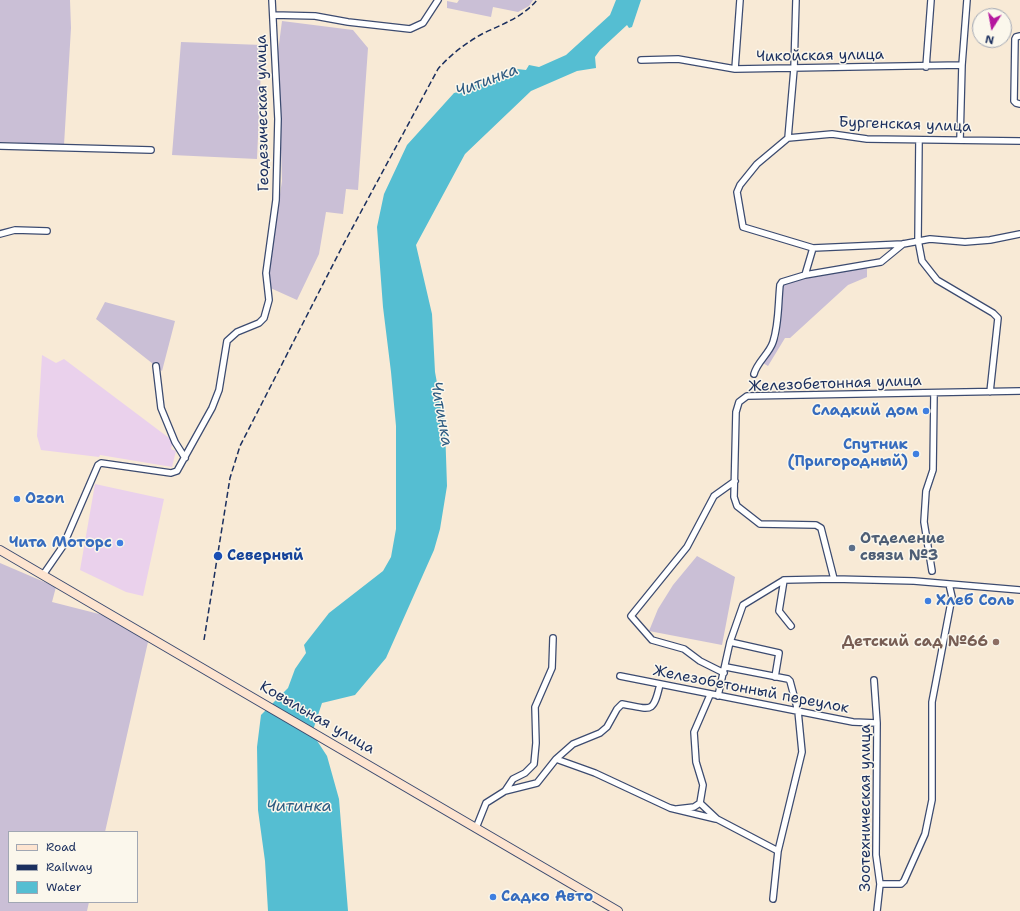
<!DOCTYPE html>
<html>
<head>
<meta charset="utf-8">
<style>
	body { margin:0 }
	#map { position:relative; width:1020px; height:911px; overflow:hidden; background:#f8ead6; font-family:"Shantell Sans",sans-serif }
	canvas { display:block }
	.legend { position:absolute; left:8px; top:831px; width:130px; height:72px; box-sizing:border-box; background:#fbf7ec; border:1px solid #a1a7b3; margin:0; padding:5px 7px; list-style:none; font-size:12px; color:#1b2f5e }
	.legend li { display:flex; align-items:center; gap:8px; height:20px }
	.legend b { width:20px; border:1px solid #a1a7b3 }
	.north { position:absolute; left:972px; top:8px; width:40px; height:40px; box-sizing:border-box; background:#fbf7ec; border:1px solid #a1a7b3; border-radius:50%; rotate:191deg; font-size:11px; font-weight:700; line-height:16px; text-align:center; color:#1b2f5e }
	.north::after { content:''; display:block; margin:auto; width:14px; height:18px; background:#b5179e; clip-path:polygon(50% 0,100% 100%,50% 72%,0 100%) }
</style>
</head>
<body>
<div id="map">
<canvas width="1020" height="911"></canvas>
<ul class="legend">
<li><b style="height:5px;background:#fde4d0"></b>Road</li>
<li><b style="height:5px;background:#1b2f5e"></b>Railway</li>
<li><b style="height:11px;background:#55bed2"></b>Water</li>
</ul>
<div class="north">N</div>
</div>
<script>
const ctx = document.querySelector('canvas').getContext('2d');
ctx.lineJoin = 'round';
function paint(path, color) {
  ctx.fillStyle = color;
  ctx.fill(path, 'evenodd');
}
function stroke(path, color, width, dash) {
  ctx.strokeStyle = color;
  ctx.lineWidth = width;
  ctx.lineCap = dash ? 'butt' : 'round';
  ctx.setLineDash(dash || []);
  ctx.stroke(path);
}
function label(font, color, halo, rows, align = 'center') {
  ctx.font = font + ' "Shantell Sans",sans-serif';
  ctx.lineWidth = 3;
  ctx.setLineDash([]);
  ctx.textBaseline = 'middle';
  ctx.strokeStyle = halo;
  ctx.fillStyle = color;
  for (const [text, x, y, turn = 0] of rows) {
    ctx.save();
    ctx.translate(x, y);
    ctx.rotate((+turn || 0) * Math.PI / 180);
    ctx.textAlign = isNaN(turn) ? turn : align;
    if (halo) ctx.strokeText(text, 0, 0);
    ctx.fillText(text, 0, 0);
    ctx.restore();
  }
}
const built = new Path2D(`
	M42,355l14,8 8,-4 109,82 -2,8 5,2 -4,16 -72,-12 -1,2 -58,-7 -4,-14z
	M95,484l69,15 -21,97 -17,-4 -46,-22z`);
const industrial = new Path2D(`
	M0,0h70l1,28 -7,117 -64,-3z
	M459,0h74l-4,6 -11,6 -25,-5 -2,10 -44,-9v-7l10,2z
	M282,21l71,9 15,18 -10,142 -12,-1 -3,25 -17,-2 -7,42 -22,46 -31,-14 16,-105 -4,-129z
	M181,42l81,3 -5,114 -85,-4z
	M867,267v10l-19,8 -58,53h-5l-17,28 -5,-3 16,-26 4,-54z
	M105,302l70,19 -13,50 -66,-52z
	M697,556l38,21 -13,68 -73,-14 9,-22 15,-24z
	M0,563l56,24 -4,15 55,14 41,26 -43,190h-96v70h80l-2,9h-87z`);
const water = new Path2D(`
	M616,0h25l-9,27 -3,1 -2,-3 -27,25 -5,7 1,11 -19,3 -46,20 -66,63 -49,91 16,69 3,58 10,55 2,59 -7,43 -6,21 -48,108 -31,37 -33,8 -10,30 15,23 12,43 9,112h-80l-3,-50 -7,-51 -1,-63 4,-32 27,-27 7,-19 11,-16 -2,-8 25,-32 54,-42 8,-14 5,-28v-103l-5,-54 -8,-65 -6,-80 7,-33 23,-49 47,-52 12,-3 2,-4 25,-4 9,-8 9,1 6,-6 9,1 3,-5 10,2 27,-12 44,-40z`);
const street = new Path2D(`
	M796,0l-2,69 -6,69 -31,26 -17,21 -3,7 6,35 70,21 90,-4 27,-5 35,3 25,-2 30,-6
	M273,15l42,1 33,6 62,7 13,-6 15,-23
	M1020,36l-4,1 -1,2 -1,62 2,2 4,1
	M641,60l37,-1 57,10 227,-4
	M926,67l5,-67
	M735,69l5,-69
	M788,138l44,-4 35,5 153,2
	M919,140l-1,100 4,21 15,19 56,33 5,5 -8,74
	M960,140l2,-75 5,-65
	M0,146l151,4
	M0,234l15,-4 32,1
	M805,275l8,-27
	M156,366l5,42 14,34 10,16
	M754,374c3,-12 15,-20 19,-32 6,-18 5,-38 7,-57l2,-3 23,-7 76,-13 22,-18
	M1020,391l-273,5 -8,6 -3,10 -2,85 3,9 23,18 56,1 5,3 13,51 80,2 106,9
	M932,571l-8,-49 2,-31 7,-21 1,-77
	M43,575l20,-29 35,-81 3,-2 70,10 6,-2 35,-63 7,-18 8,-49 10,-9 22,-9 5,-5 5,-18 -3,-27 10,-73 2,-81 -6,-119
	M784,580l-5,31 12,15
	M730,642l49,11 -4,24
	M726,667l62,12 2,2 8,30 4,41 -24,99 -5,48
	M724,673l-24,-12 -16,-12 -32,-9 -21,-24 56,-69 27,-51 21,-15
	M620,676l233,46 24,1
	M874,680l3,43 -1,132 4,29 -3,27
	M710,695l-16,37 2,30 7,23 -3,18 17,16 61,32
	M718,696l12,-54 13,-37 41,-25 50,-1
	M556,759l39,14 75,35 46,11
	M505,791l8,-12 12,-6 9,-9 2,-21 -1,-36 17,-39 1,-30
	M677,809l17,-2 6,-4
	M476,828l10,-25 19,-12 32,-8 19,-24 17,-15 27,-11 7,-6 10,-18 5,-5c29,5 31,11 38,-20
	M880,884h21l3,-3 21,-47 7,-34v-98l20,-105 -3,-13`);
const secondary = new Path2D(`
	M0,550l618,361`);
const rail = new Path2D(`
	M204,640l26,-162 10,-32 102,-199 96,-178c12,-14 28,-26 44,-35 20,-10 40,-16 55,-34`);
const markers = [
	[926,411,4,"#3f7fe0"],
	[916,454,4,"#3f7fe0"],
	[17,499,4,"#3f7fe0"],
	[120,543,4,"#3f7fe0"],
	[852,548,4,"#5c6f8a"],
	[218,556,5,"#1a4fb4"],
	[928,601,4,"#3f7fe0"],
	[996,642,4,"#8d6e63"],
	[493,897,4,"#3f7fe0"]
];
const streetNames = [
	["Чикойская улица",820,56,-1],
	["Геодезическая улица",263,113,-91],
	["Бургенская улица",905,125,2],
	["Железобетонная улица",835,384,-2],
	["Железобетонный переулок",751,690,11],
	["Ковыльная улица",317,718,30],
	["Зоотехническая улица",866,808,-90]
];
const shopNames = [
	["Сладкий дом",918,411],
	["Спутник",908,445],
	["(Пригородный)",908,462],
	["Ozon",25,499,"left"],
	["Чита Моторс",112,543],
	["Хлеб Соль",936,601,"left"],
	["Садко Авто",501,897,"left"]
];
const serviceNames = [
	["Отделение",860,539],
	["связи №3",860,556]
];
const transitNames = [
	["Северный",227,556]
];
const educationNames = [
	["Детский сад №66",988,642]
];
const waterNames = [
	["Читинка",487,81,-21],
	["Читинка",441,414,80],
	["Читинка",299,807]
];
paint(built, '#ead1ec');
paint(industrial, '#cabfd6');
paint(water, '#55bed2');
stroke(street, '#3c4b70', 8);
stroke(secondary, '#3c4b70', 10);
stroke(street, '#fff', 5.5);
stroke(secondary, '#fde4d0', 8);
stroke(rail, '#1b2f5e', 1.5, [6, 3]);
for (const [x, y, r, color] of markers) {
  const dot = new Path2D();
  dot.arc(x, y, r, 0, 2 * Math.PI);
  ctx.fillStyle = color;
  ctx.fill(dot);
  stroke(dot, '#fbf7ec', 1.5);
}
label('15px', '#1b2f5e', '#fbf7ec', streetNames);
label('bold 15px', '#366cbe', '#fbf7ec', shopNames, 'right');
label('bold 15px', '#4e5e75', '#fbf7ec', serviceNames, 'left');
label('bold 15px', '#164399', '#fbf7ec', transitNames, 'left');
label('bold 15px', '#785e54', '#fbf7ec', educationNames, 'right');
label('italic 16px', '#2c5a81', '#fbf7ec', waterNames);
</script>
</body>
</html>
